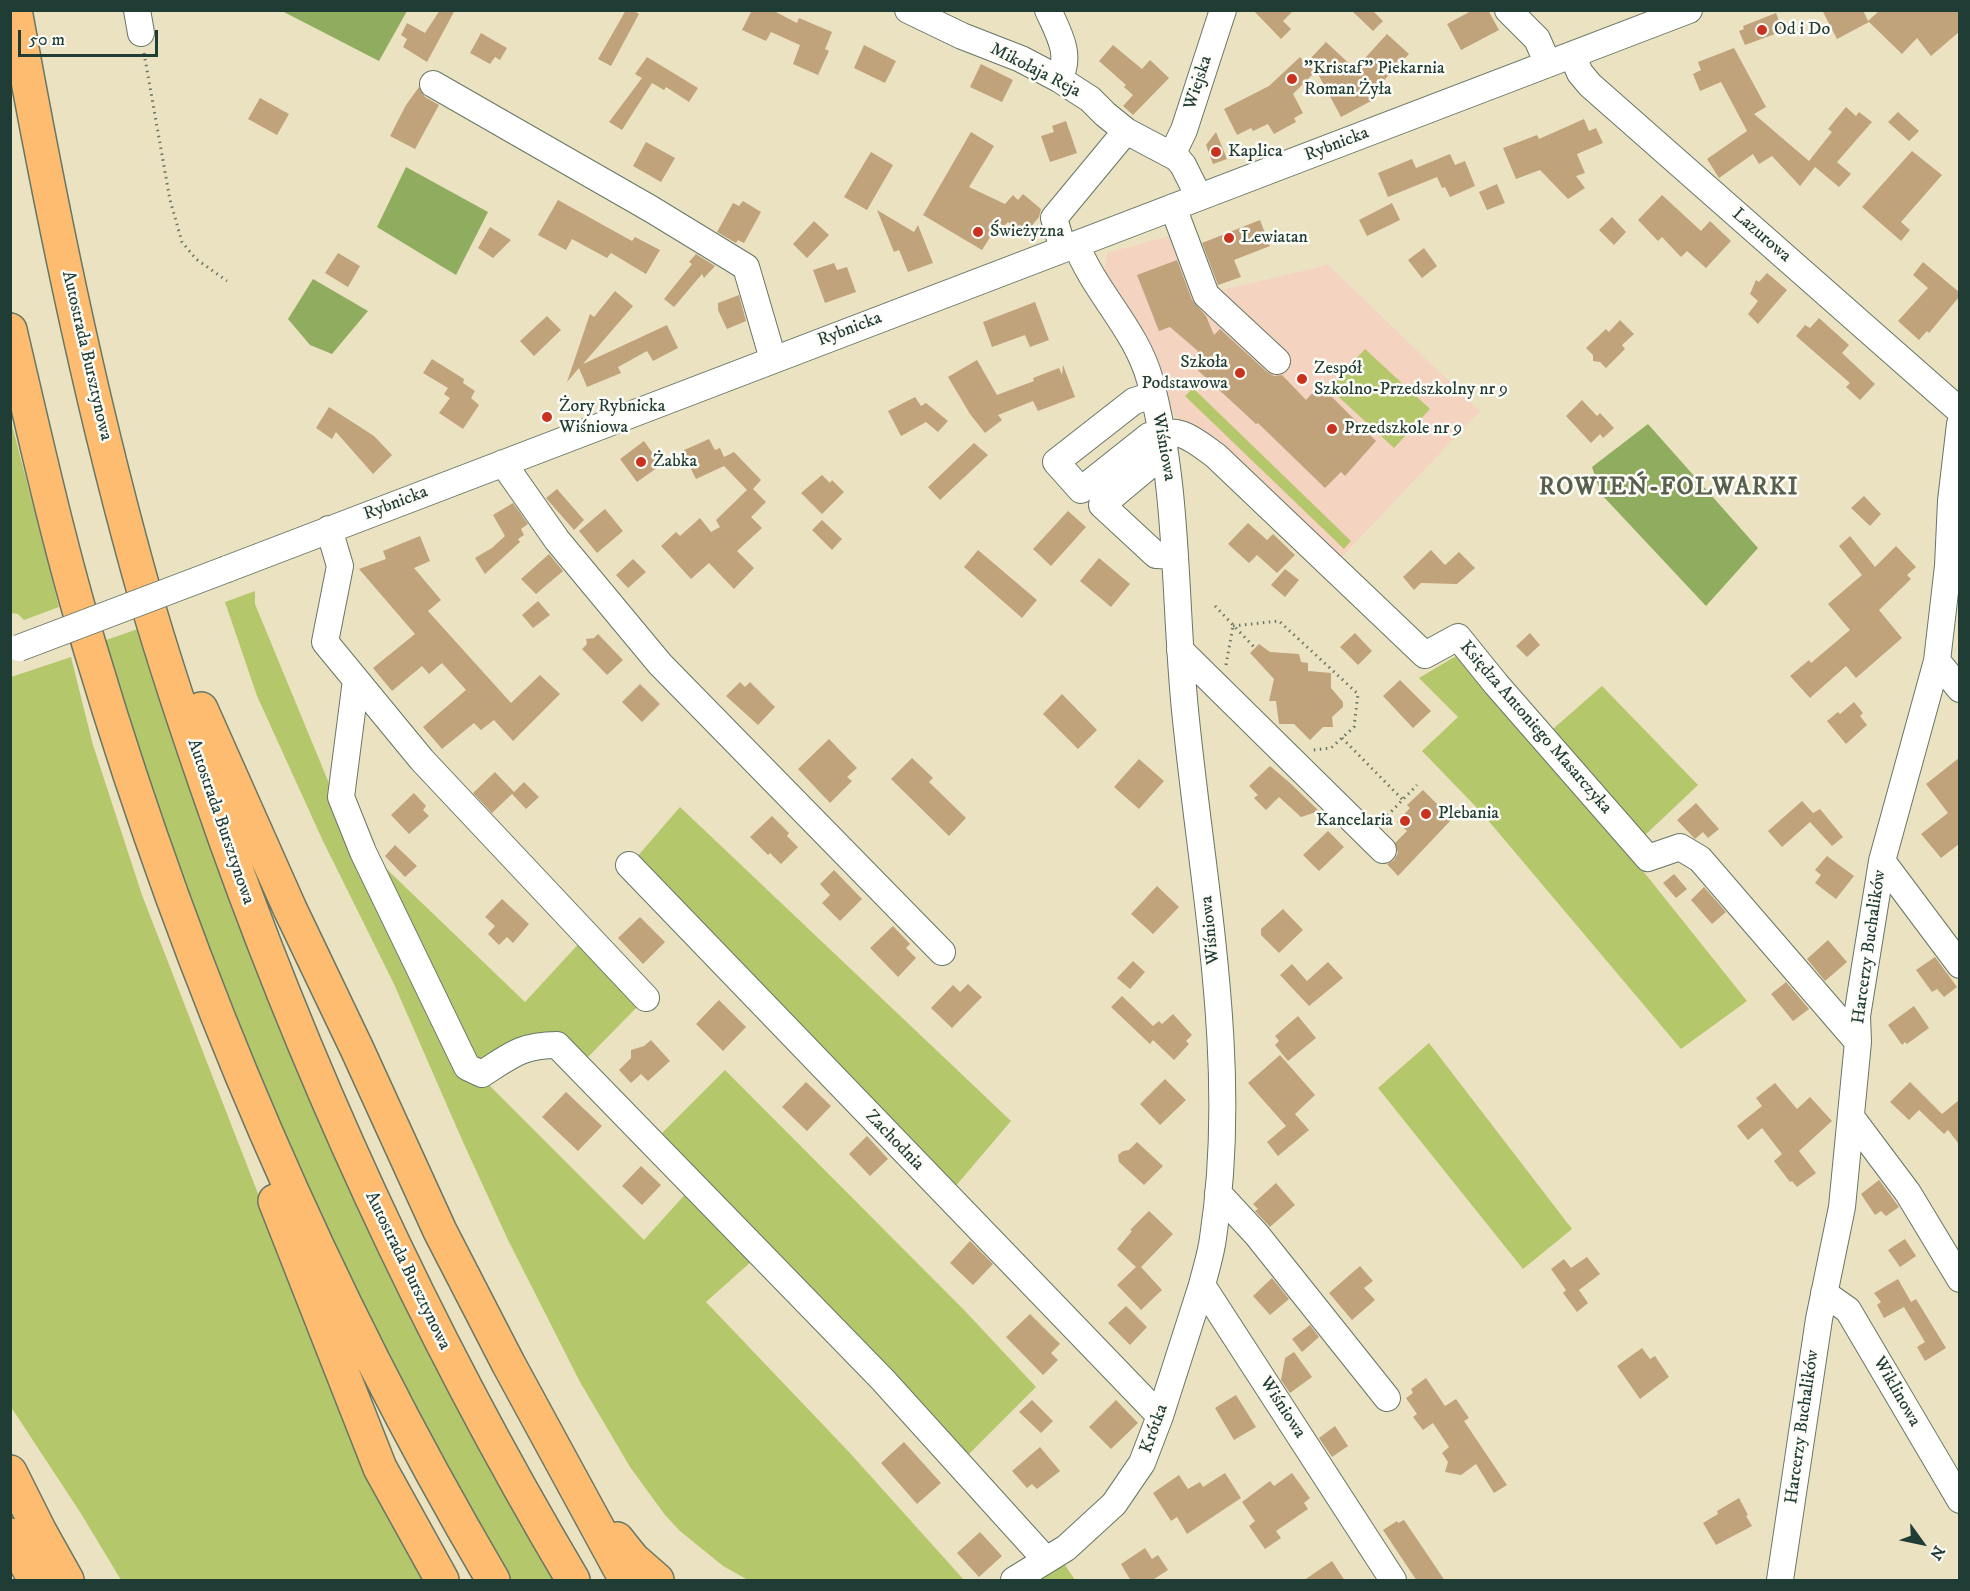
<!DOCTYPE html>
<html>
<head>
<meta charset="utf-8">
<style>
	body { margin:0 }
	#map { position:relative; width:1970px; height:1591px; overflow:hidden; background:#ebe2c1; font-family:"IM FELL DW Pica",serif }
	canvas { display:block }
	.frame { position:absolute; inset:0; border:12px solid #1f3d34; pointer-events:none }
	.north { position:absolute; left:1892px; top:1513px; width:60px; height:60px; -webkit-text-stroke:4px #fdfcf7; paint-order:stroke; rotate:123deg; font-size:16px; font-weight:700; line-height:24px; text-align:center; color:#1f3d34 }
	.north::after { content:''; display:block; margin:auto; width:21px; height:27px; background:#1f3d34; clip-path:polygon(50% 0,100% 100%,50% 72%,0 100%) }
	.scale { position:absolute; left:18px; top:30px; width:140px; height:27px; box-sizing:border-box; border:3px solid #1f3d34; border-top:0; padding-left:8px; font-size:18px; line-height:21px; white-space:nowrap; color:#1f3d34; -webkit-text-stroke:4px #fdfcf7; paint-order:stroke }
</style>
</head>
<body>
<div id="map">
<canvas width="1970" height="1591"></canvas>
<div class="frame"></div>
<div class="north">N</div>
<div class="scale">50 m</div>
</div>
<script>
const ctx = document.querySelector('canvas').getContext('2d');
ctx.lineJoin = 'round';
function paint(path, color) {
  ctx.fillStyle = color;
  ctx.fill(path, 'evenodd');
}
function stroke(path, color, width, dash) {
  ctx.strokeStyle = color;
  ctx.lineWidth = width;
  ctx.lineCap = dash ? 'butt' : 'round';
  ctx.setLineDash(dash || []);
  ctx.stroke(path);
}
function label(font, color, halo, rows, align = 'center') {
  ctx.font = font + ' "IM FELL DW Pica",serif';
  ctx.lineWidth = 5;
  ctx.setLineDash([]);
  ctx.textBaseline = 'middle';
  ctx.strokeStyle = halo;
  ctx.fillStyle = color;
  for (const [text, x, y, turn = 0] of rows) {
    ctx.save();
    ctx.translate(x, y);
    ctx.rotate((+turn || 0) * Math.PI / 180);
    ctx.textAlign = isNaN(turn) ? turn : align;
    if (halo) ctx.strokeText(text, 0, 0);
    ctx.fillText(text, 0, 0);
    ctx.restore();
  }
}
const built = new Path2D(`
	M1184,232l25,61 119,-28 152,146 -144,152 -173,-158 -60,-121 4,-31z`);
const green = new Path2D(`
	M1365,349l65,60 -36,39 -65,-60z
	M1193,388l158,153 -7,8 -159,-153z
	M10,417l49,190 -35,13 -6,-6 -7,-1z
	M255,591v13l78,189 153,289 158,158 45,-50 63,71 -46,41 143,150 115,128h-216l-25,-14 -43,-35 -15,-16 -35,-48 -50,-85 -72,-142 -45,-98 -69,-158 -72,-145 -65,-143 -32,-94z
	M141,628l47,144 372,808h-51l-160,-301 -57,-123 -134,-340 -58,-174z
	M1456,656l171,195 120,150 -66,48 -200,-237 -59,-61 36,-34 -39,-39z
	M71,657l22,88 49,150 230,592 52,93h-303l-41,-68 -69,-105v-730z
	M1602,686l96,99 -56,53 -96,-103z
	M680,807l331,314 -57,67 -318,-330z
	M372,855l153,147 59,-64 56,66 -52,53 -12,-3 -96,12z
	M1429,1043l143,186 -49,40 -145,-181z
	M725,1070l241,242 70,75 -71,71 -252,-264 -51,-61z
	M1065,1565l10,15h-46l19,-11z`);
const forest = new Path2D(`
	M282,11h125l-28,50z
	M406,167l82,45 -32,63 -79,-48z
	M313,279l55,32 -36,43 -22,-9 -22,-26z
	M1648,424l110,124 -52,58 -105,-112 -9,-27z`);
const building = new Path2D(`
	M440,10h15l-28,52 -24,-15 4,-8 -6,-4 6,-12 18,10z
	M626,10h6l7,4 -28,52 -13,-7z
	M752,10h20l25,13 2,-5 33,14 -7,17 4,2 -11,24 -25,-11 7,-19 -29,-13 -5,9 -24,-11z
	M1253,10h41l-11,11 8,8 -10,10z
	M1351,10h21l11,11 -10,10z
	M1473,10h15l11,20 -38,20 -14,-26z
	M1822,10h41l5,11 12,-11h79v22l-28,24 -14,-18 -15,16 -33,-32 -32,17z
	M1776,13l7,18 -38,14 -6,-14 5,-2 -1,-3z
	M481,33l26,15 -7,12 -5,-3 -5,7 -20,-11z
	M1387,34l22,20 -38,40 2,6 -32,17 -31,-58 16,-17 29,27z
	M864,45l32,16 -11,22 -31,-15z
	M1113,45l29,24 8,-9 19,18 -36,37 -10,-9 10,-11 -9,-8 2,-2 -27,-24z
	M1734,48l32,59 -12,7 55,47 23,-29 -4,-3 18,-22 10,9 3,-4 13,10 -35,40 14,12 -12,13 -24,-20 -15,19 -28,-30 -13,8 -6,-10 -34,24 -12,-19 40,-28 -26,-49 -21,9 -7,-17 8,-4 -3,-8z
	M647,57l51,31 -9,14 -23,-15 -2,3 -12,-7 -30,47 -13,-8 33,-44 -7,-4z
	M1300,57l15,15 -22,22 10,19 -9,5 2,4 -22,12 -6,-10 -15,7 -2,-3 -14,7 -13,-26 45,-23z
	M981,64l32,16 -11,22 -32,-15z
	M419,87l6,10 14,8 -24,44 -25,-13 16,-31z
	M260,98l29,16 -12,21 -29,-16z
	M1898,112l21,19 -10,10 -21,-19z
	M1584,119l5,12 7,-3 7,15 -26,11 8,19 -9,3 9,12 -17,11 -28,-29 -24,9 -13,-31 34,-13 2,4z
	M1066,121l11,32 -27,9 -9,-26 13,-4 -2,-6z
	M971,132l23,14 -25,41 36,17 8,-9 5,5 5,-6 18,15 -2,8 -15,18 -16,-13 -4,4 -5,-3 -17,27 -59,-35z
	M1216,132l11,27 -14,5 -7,-19z
	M646,142l29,16 -14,24 -28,-16z
	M1912,151l30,24 -41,47 9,8 -9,11 -39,-34z
	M871,152l22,13 -26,45 -23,-13z
	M1450,154l5,11 10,-4 10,25 -25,11 -5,-10 -3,1 -5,-11 -49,20 -10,-24 34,-14 4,9z
	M1497,184l8,19 -18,7 -8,-18z
	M1662,195l39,36 9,-10 21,20 -25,27 -19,-17 -6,6 -19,-20 -4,4 -20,-21z
	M558,200l74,41 3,-4 25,13 -14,24 -35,-21 -4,5 -35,-19 -6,11 -28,-15z
	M743,201l18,11 -17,31 -6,-3 -2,3 -19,-11 16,-29 6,3z
	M1392,203l8,17 -33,16 -8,-16z
	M877,210l37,22 4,-7 15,38 -25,9 -9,-22 -5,2z
	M1612,217l14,15 -12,13 -15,-15z
	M1260,220l10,26 -36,14 7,17 -23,8 -16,-42z
	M814,221l15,14 -22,23 -14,-14z
	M490,227l21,13 -18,18 -15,-10z
	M1424,248l13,18 -15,12 -14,-18z
	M338,253l22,13 -12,21 -23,-14z
	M696,254l19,12 -11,12 -2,-4 -28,33 -10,-8 28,-35 -3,-2z
	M1177,260l15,40 14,16 8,19 6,-6 47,43 7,4 8,-1 24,25 14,-15 56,56 -31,35 -4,-4 -16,16 -67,-65 -2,1 -67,-62 9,-11 -28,-24 -11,4 -22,-56z
	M1923,262l36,30v5l-30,36 -2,-2 -8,9 -21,-19 30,-33 -15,-13z
	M834,263l3,7 10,-3 9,25 -31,11 -12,-33z
	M1767,273l20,17 -29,34 -10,-10 10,-13 -8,-7 6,-14 3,2z
	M615,291l18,15 -50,58 84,-39 11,23 -25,13 -6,-10 -29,16 3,6 -34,14 -8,-19 -12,14 23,-68 4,3z
	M739,295l7,26 -19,8 -9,-19v-7z
	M1035,302l14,38 -19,7 -5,-12 -33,12 -9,-25z
	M547,316l14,14 -27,26 -14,-15z
	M1819,318l30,27 -7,8 33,31 -15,16 -14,-13 4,-4 -54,-47 9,-11 5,3z
	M1620,320l14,14 -12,11 3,4 -19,19 -6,-6 -7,-1v-6l-7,-7 20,-19 3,3z
	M432,359l32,20 -1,4 12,8 -4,7 8,7 -16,24 -24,-16 11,-15 -6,-4 4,-6 -25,-15z
	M977,360l20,35 37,-14 -1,-3 26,-10 3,7 1,-10 12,32 -37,14 -5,-10 -35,14 4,5 -17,13 -15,-19 -22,-37z
	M915,397l6,9 5,-3 22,18 -10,11 -12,-10 -25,14 -13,-25z
	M1582,400l15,16 3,-3 14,15 -11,10 -3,-4 -9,9 -25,-27z
	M329,407l45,29 18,19 -19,19 -37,-42 -4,7 -16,-11z
	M709,439l6,11 5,-2 4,9 10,-5 27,28 -8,9 13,13 -15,15 11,11 -25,23 17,17 -20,21 -25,-26 -18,16 -30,-33 15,-14 4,4 20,-18 11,14 9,-5 -4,-7 31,-30 -23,-24 -28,13 -14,-28z
	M644,441l17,24 -24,17 -17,-23z
	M974,443l14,12 -48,45 -12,-13z
	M822,475l8,8 2,-3 12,12 -22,22 -21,-21z
	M557,489l27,31 -10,10 -28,-32z
	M1864,496l17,18 -11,12 -19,-18z
	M513,503l15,21 -7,5 3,6 -6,4 2,3 -35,32 -10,-16 17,-10 13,-12 -12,-21z
	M605,509l18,22 -26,22 -18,-22z
	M1068,511l18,16 -35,39 -18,-17z
	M822,520l20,19 -10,11 -20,-20z
	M1248,523l19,17 6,-6 22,21 -18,18 -20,-18 -8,8 -21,-19z
	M420,536l10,25 -16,7 27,32 -13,11 83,92 29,-28 20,19 -47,47 -19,-21 -13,10 -7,-7 -32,26 -19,-22 43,-37 -24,-27 -13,11 -7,-8 -30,25 -19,-23 42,-34 -56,-65 27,-10 -3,-8z
	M1850,536l25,31 21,-21 20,21 -9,8 4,4 -32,31 23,28 -46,40 -10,-12 -36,32 -20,-22 19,-16 2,3 39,-33 -22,-26 34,-29 -23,-29z
	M978,550l59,50 -15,18 -58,-51z
	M1431,550l14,15 14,-13 16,16 -18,16 -36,-1 -7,7 -11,-13z
	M549,554l14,17 -27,23 -15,-15z
	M1099,558l31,26 -19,23 -31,-26z
	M633,559l13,13 -18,16 -12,-13z
	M1285,569l14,11 -14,17 -14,-12z
	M538,601l12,14 -17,13 -11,-13z
	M1355,633l17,18 -14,14 -18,-18z
	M1530,633l10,12 -13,12 -11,-11z
	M598,634l25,26 -16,15 -25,-26 5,-5 -1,-5 8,-1z
	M1259,644l11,8 29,2 2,8 7,1v8l23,2v15l12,14v5l-11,10 1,10h-10l-13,13 -16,-16h-15l-3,-23h-7l5,-22 -24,-26z
	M1400,680l31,31 -18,17 -30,-32z
	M740,682l5,5 5,-5 25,25 -17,18 -32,-29z
	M640,684l20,20 -18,18 -20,-20z
	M1062,694l35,36 -19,19 -35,-35z
	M1854,702l9,11 -3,3 7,9 -21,19 -19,-23 11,-9 2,2z
	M829,739l28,29 -10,9 5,4 -22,22 -32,-34z
	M912,758l21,20 -4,4 37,36 -17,18 -58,-57z
	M1959,758v86l-18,14 -20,-24 27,-21 -22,-29z
	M1139,759l25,22 -25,28 -25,-22z
	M1270,766l20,17 29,28 -18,6 -22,-20 -13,13 -12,-12 4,-3 -9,-9z
	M495,772l19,20 10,-10 15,15 -13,12 -14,-15 -20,19 -19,-20z
	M1423,790l29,29 -54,57 -11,-12 7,-4 4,-7 -3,-10 12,-12 -10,-9 13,-14 -3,-3z
	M414,793l12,13 -3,4 6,6 -20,18 -18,-19z
	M1802,801l11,12 7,-4 23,28 -11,9 -22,-24 -28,25 -14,-16z
	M1696,803l23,26 -11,9 -5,-6 -8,7 -18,-19z
	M772,816l17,17 -2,3 11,11 -17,17 -11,-11 -2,2 -18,-18z
	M1328,831l16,16 -25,24 -16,-16z
	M395,845l22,21 -12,11 -20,-21z
	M1827,856l27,20 -18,23 -21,-16 6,-8 -6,-5z
	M834,870l28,29 -22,22 -18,-18 8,-8 -10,-11z
	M1674,874l13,15 -11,9 -13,-15z
	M1157,886l22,21 -26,27 -22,-20z
	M1704,887l22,25 -14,12 -21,-24z
	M502,899l27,25 -16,19 -6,-6 -8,8 -11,-11 7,-8 -10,-9z
	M1283,909l20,21 -24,23 -18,-18v-6z
	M640,917l25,25 -22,22 -25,-26z
	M893,926l17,18 -4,4 10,10 -18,19 -28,-29z
	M1828,940l19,22 -22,19 -18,-22z
	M1935,957l22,30 -13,10 -7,-8 -5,3 -16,-22z
	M1133,961l12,11 -15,17 -13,-11z
	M1328,962l15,16 -34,28 -29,-31 12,-11 15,17z
	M1786,982l23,27 -16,12 -22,-27z
	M968,984l14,13 -30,31 -21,-20 22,-23 7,7z
	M1122,996l31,30 6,-5 3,3 11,-10 19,21 -6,6 3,3 -15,16 -21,-20 -3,4 -39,-37z
	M719,1000l27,27 -23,24 -27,-27z
	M1914,1006l15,22 -22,16 -2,-2 -3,3 -14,-20z
	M1298,1016l18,22 -28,23 -13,-16 4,-4 -4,-5z
	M651,1040l19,21 -22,20 -7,-7 -10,9 -12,-13 12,-12v-8l13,-4z
	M1280,1055l35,40 -20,19 14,16 -31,26 -11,-14 19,-16 -38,-43z
	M1165,1079l21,21 -26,25 -20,-21z
	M806,1082l25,24 -24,25 -25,-24z
	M1910,1082l32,32 17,-14v44l-11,-14 -4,4 -25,-24 -10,10 -19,-18z
	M1775,1083l22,26 13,-12 22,24 -33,30 17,22 -19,14 -5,-6 -2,1 -16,-21 8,-7 -20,-26 -14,12 -11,-14 25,-20 -6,-8z
	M566,1092l36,34 -24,25 -36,-34z
	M867,1136l21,23 -18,17 -21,-22z
	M1137,1142l26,24 -19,19 -25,-23 -1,-7 5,-4 6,-1z
	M641,1166l20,19 -19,20 -20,-19z
	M1879,1180l20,27 -13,9 -5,-5 -6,4 -14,-21z
	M1276,1183l19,22 -25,22 -15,-16 3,-2 -5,-5z
	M1149,1211l24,23 -32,33 21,23 -21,20 -24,-25 19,-18 -19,-18 15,-18 -2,-1z
	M1905,1239l11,17 -16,11 -12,-17z
	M970,1241l23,23 -20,21 -23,-22z
	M1587,1257l13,17 -21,16 9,13 -11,9 -14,-19 3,-3 -15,-21 13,-10 7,9z
	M1360,1266l13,15 -9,7 11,12 -23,20 -23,-27z
	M1272,1278l17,21 -19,16 -17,-19z
	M1898,1279l13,23 5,-3 30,49 -21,13 -8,-14 8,-5 -21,-35 -20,11 -7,-13 4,-3 -7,-9z
	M1126,1306l21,21 -17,18 -22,-22z
	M1030,1314l30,30 -9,9 7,7 -15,15 -37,-38z
	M1310,1325l9,12 -17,15 -10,-13z
	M1642,1348l8,11 5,-3 14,21 -29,22 -23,-33z
	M1294,1352l18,25 -22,16 -9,-13 4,-22z
	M1426,1378l19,28 11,-7 13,19 -5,3 43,64 -13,8 -18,-29 -15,11 -16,-3 3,-10 -6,-9 7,-6 -16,-24 -10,7 -10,-13 4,-3 -11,-16 7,-5 -2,-4z
	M1236,1395l20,32 -22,13 -19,-32z
	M1032,1400l21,21 -12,12 -22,-21z
	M1116,1400l22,23 -27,26 -22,-22z
	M1335,1426l13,20 -16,11 -13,-19z
	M904,1442l37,41 -24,21 -36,-41z
	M1040,1447l20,24 -23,18 -5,-5 -5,4 -15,-17z
	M1225,1473l16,25 -54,36 -10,-17 -6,4 -18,-28 26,-18 9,14 12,-7 3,5z
	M1292,1473l18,25 -6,5 4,6 -32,22 5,7 -16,11 -16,-23 6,-5 -13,-19 28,-21 4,5z
	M1739,1498l9,17 -2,1 6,10 -36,19 -13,-22 15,-9 -1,-3z
	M1404,1520l25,37 16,24h-28l-34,-51 14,-9 1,2z
	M980,1532l22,24 -23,21 -22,-24z
	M1145,1548l7,11 6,-4 10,15 -17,11h-20l-10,-17z
	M1332,1561l13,20h-42z`);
const path = new Path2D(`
	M144,53l26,147 12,42 14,17 31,22
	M1215,606l40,42
	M1233,626l46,-5 79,73 -4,33 -23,21 -18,2
	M1226,665l7,-39
	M1342,738l60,61
	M1383,820l34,-35`);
const minor = new Path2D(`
	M137,10l4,23
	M908,10l54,26 59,23 38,20 31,20 15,15 21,17 51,27 6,7 16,32
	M1048,10c11,24 24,45 11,69
	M1508,10l29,29 11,25
	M1572,55l8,18 10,12 370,326
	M433,84l218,125 95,58 27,92
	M1172,155l12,-25 39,-120
	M1173,207l33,88 71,66
	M1076,244c19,49 60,85 74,136 29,107 24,220 35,330 17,175 55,352 28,528 -2,16 -7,31 -11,47l191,295
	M1063,249l-9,-31 72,-87
	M1153,395l-19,6 -78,61 25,28 68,-54c30,-11 44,3 67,20l209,199 33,-18 38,47 152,174 32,-11 20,12 158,183
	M503,463l54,77 103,124 282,288
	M1166,465l-15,-1 -49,41 54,50 19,1
	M329,529l11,37 -15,76 97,118 224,238
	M227,569l1462,-559
	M1180,650l203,200
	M1937,661l23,28
	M356,680l-15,117 22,55 104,215 15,7c28,-18 39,-29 75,-29l326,335 163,180
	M1882,861l78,104
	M629,865l531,551
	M1851,1117l57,76 52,86
	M1218,1193l39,42 130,163
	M1824,1293l24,17 112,190
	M1014,1580l52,-32 48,-44 28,-41 18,-47 42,-131
	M1780,1580l39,-261 23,-112 16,-165 -1,-26 25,-155 55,-200 11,-95 3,-65 9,-77`);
const highway = new Path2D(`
	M15,10c34,188 72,376 123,560 20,73 44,145 69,217 95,277 217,542 366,793
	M10,330c25,107 49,215 81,321 97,324 231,638 402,929
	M201,709l89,200 67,140 83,182 68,132 118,217
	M275,1201l105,267 62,112
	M10,1472l29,58 28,50
	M10,1535l25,45
	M617,1539l16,20 24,21`);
const minorBridge = new Path2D(`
	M19,648l208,-79`);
const markers = [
	[1762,30,6,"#c8321e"],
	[1292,79,6,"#c8321e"],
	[1216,152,6,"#c8321e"],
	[978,232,6,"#c8321e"],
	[1229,238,6,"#c8321e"],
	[1240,373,6,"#c8321e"],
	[1302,379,6,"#c8321e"],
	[547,417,6,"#c8321e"],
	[1332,429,6,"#c8321e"],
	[641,462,6,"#c8321e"],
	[1426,814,6,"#c8321e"],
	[1405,821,6,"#c8321e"]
];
const poiNames = [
	["Od i Do",1774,30],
	["\"Kristaf\" Piekarnia",1304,69],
	["Roman Żyła",1304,90],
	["Kaplica",1228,152],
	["Świeżyzna",990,232],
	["Lewiatan",1241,238],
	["Szkoła",1228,363,"right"],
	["Podstawowa",1228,384,"right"],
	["Zespół",1314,369],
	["Szkolno-Przedszkolny nr 9",1314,390],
	["Żory Rybnicka",559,407],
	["Wiśniowa",559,428],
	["Przedszkole nr 9",1344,429],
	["Żabka",653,462],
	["Plebania",1438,814],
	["Kancelaria",1393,821,"right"]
];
const streetNames = [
	["Mikołaja Reja",1035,71,27],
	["Wiejska",1199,83,-72],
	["Rybnicka",1337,145,-21],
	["Lazurowa",1761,236,41],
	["Rybnicka",850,330,-21],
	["Autostrada Bursztynowa",86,356,77],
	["Wiśniowa",1163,447,80],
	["Rybnicka",396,504,-21],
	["Księdza Antoniego Masarczyka",1535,728,49],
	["Autostrada Bursztynowa",220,822,71],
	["Wiśniowa",1211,930,-96],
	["Harcerzy Buchalików",1870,947,-82],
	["Zachodnia",894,1141,46],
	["Autostrada Bursztynowa",407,1271,64],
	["Wiklinowa",1896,1392,60],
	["Wiśniowa",1282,1408,57],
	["Harcerzy Buchalików",1803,1427,-82],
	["Krótka",1155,1429,-70]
];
const districtNames = [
	["ROWIEŃ-FOLWARKI",1669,489]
];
paint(built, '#f4d3c0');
paint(green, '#b4c86b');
paint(forest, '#8fac5f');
paint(building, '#c0a27b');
stroke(minor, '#667765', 28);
stroke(highway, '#667765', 36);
stroke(path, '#667765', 3, [1.5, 4.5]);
stroke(minor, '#fff', 26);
stroke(highway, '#febc70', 33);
stroke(minorBridge, '#667765', 28, []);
stroke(minorBridge, '#fff', 26);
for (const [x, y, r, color] of markers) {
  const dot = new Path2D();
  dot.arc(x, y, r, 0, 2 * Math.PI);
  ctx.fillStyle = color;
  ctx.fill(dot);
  stroke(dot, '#fdfcf7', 2);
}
label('18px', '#1f3d34', '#fdfcf7', poiNames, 'left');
label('18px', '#1f3d34', '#fdfcf7', streetNames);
ctx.letterSpacing = '1.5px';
label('bold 24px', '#57604d', '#fdfcf7', districtNames);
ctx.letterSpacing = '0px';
</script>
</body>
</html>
